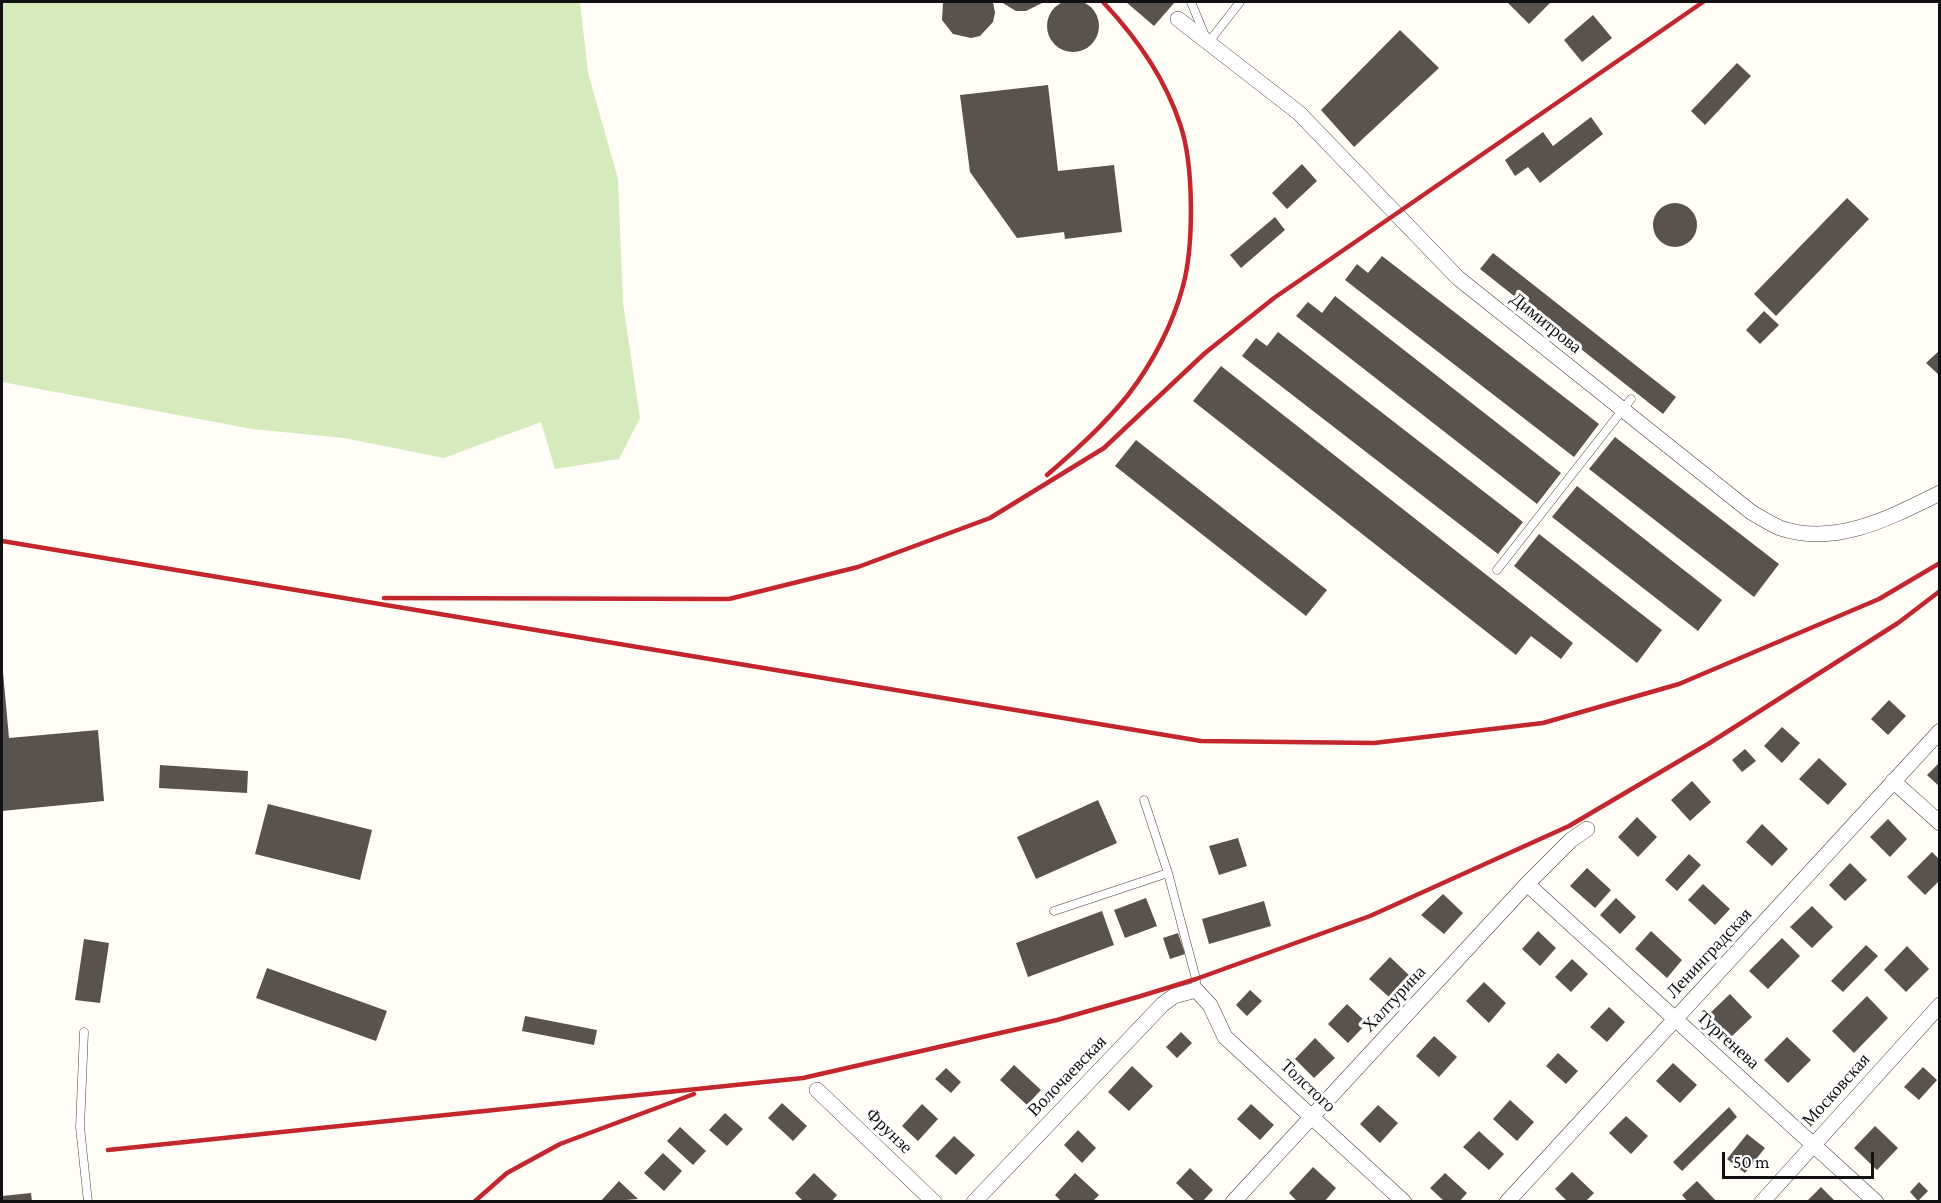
<!DOCTYPE html>
<html>
<head>
<meta charset="utf-8">
<style>
	body { margin:0 }
	#map { position:relative; width:1941px; height:1203px; overflow:hidden; background:#fffdf5; font-family:"Crimson Pro",serif }
	canvas { display:block }
	.frame { position:absolute; inset:0; border:3px solid #111; pointer-events:none }
	.scale { position:absolute; left:1722px; top:1152px; width:152px; height:27px; box-sizing:border-box; border:3px solid #111; border-top:0; padding-left:8px; font-size:18px; line-height:21px; white-space:nowrap; color:#111; -webkit-text-stroke:4px #fff; paint-order:stroke }
</style>
</head>
<body>
<div id="map">
<canvas width="1941" height="1203"></canvas>
<div class="frame"></div>
<div class="scale">50 m</div>
</div>
<script>
const ctx = document.querySelector('canvas').getContext('2d');
ctx.lineJoin = 'round';
function paint(path, color) {
  ctx.fillStyle = color;
  ctx.fill(path, 'evenodd');
}
function stroke(path, color, width, dash) {
  ctx.strokeStyle = color;
  ctx.lineWidth = width;
  ctx.lineCap = dash ? 'butt' : 'round';
  ctx.setLineDash(dash || []);
  ctx.stroke(path);
}
function label(font, color, halo, rows, align = 'center') {
  ctx.font = font + ' "Crimson Pro",serif';
  ctx.lineWidth = 6;
  ctx.setLineDash([]);
  ctx.textBaseline = 'middle';
  ctx.strokeStyle = halo;
  ctx.fillStyle = color;
  for (const [text, x, y, turn = 0] of rows) {
    ctx.save();
    ctx.translate(x, y);
    ctx.rotate((+turn || 0) * Math.PI / 180);
    ctx.textAlign = isNaN(turn) ? turn : align;
    if (halo) ctx.strokeText(text, 0, 0);
    ctx.fillText(text, 0, 0);
    ctx.restore();
  }
}
const green = new Path2D(`
	M2,2h578l8,71 30,106 5,124 17,115 -21,41 -64,10 -14,-47 -97,36 -100,-20 -92,-9 -250,-47z`);
const building = new Path2D(`
	M1047 26a26 26 0 1 1 52 0a26 26 0 1 1-52 0Z
	M943,2h50l2,11 -2,9 -13,14 -9,2 -18,-4 -11,-14z
	M1001,2h43l-18,9h-10z
	M1126,2h49l-21,24z
	M1507,2h44l-22,22z
	M1593,15l19,23 -30,24 -18,-22z
	M1400,30l39,38 -85,79 -33,-37z
	M1737,63l14,13 -46,49 -14,-14z
	M1048,85l10,86 56,-6 8,67 -57,7 -1,-7 -47,6 -47,-66 -10,-77z
	M1591,117l12,17 -63,49 -12,-16 -13,9 -10,-16 38,-28 10,14z
	M1302,164l15,17 -30,28 -15,-16z
	M1847,198l22,21 -93,97 -22,-22z
	M1653 225a22 22 0 1 1 44 0a22 22 0 1 1-44 0Z
	M1275,217l10,13 -44,38 -11,-13z
	M1493,253l183,144 -13,17 -183,-145z
	M1382,256l217,168 -25,33 -229,-177 12,-16 11,9z
	M1335,296l226,177 -24,31 -241,-188 12,-14 14,11z
	M1764,311l15,14 -19,19 -14,-14z
	M1278,332l245,190 -25,32 -256,-198 14,-18 11,8z
	M1940,350v26l-14,-13z
	M1221,366l352,277 -12,16 -30,-23 -15,19 -323,-254z
	M1615,437l164,127 -25,33 -165,-128z
	M1136,440l191,150 -21,26 -191,-150z
	M1577,486l145,114 -24,31 -146,-114z
	M1539,534l123,96 -25,33 -123,-97z
	M3,672l6,66 89,-8 6,71 -102,10z
	M1889,700l17,16 -18,19 -17,-16z
	M1782,727l18,16 -18,20 -18,-17z
	M1745,749l11,12 -14,11 -10,-12z
	M1819,758l28,26 -19,21 -29,-26z
	M1940,762v25l-13,-12z
	M160,765l88,6 -1,22 -88,-5z
	M1692,781l19,21 -21,19 -19,-21z
	M1098,800l19,43 -81,36 -19,-42z
	M268,804l104,26 -12,50 -105,-26z
	M1637,817l20,20 -19,20 -20,-20z
	M1888,819l19,20 -17,18 -20,-20z
	M1762,824l26,25 -16,17 -26,-24z
	M1238,838l9,28 -28,9 -10,-29z
	M1932,852l8,8v20l-15,15 -18,-18z
	M1689,854l12,11 -24,26 -12,-11z
	M1850,863l17,17 -22,21 -16,-16z
	M1587,868l24,22 -16,18 -25,-22z
	M1703,884l27,25 -15,16 -27,-25z
	M1443,894l20,19 -19,21 -23,-19z
	M1146,898l11,28 -32,12 -11,-28z
	M1616,898l20,19 -16,17 -20,-19z
	M1264,901l7,25 -62,18 -7,-25z
	M1812,906l21,21 -21,21 -22,-21z
	M1102,911l12,34 -86,32 -12,-34z
	M1538,931l18,17 -16,18 -18,-17z
	M1651,931l31,29 -15,18 -32,-29z
	M1178,933l7,21 -15,5 -7,-21z
	M1782,938l18,18 -32,33 -19,-18z
	M84,939l25,4 -9,60 -25,-3z
	M1866,945l12,11 -35,36 -12,-11z
	M1907,946l22,23 -23,23 -22,-22z
	M1390,957l21,20 -22,20 -20,-18z
	M1572,959l16,15 -17,18 -16,-15z
	M267,968l120,43 -11,30 -120,-43z
	M1484,982l22,21 -17,20 -23,-22z
	M1250,990l12,11 -15,15 -11,-11z
	M1730,994l22,23 -22,21 -22,-23z
	M1867,996l21,22 -34,35 -22,-22z
	M1347,1004l20,19 -19,20 -20,-19z
	M1609,1007l16,15 -18,20 -17,-15z
	M525,1016l72,14 -3,15 -72,-14z
	M1181,1032l11,11 -15,15 -11,-11z
	M1434,1036l23,21 -18,20 -23,-21z
	M1787,1037l24,23 -23,23 -24,-23z
	M1315,1038l20,20 -21,20 -19,-19z
	M1558,1053l20,18 -12,13 -20,-18z
	M1673,1063l24,22 -17,18 -24,-22z
	M1014,1065l27,25 -14,15 -27,-25z
	M1132,1066l21,20 -24,25 -21,-19z
	M1923,1067l14,13 -18,20 -15,-13z
	M946,1068l15,14 -10,11 -16,-14z
	M1510,1100l24,22 -17,19 -24,-22z
	M782,1103l25,23 -14,15 -25,-23z
	M922,1104l16,15 -20,22 -16,-15z
	M1251,1104l23,21 -14,15 -23,-21z
	M1378,1105l20,18 -18,20 -20,-19z
	M1729,1107l8,10 -55,54 -9,-9z
	M725,1113l18,16 -16,17 -18,-16z
	M1626,1116l22,20 -17,18 -22,-21z
	M1875,1126l23,22 -21,22 -23,-22z
	M680,1127l26,24 -13,14 -26,-24z
	M1078,1130l18,18 -14,15 -18,-18z
	M1479,1131l25,23 -15,16 -26,-23z
	M1747,1134l18,14 -20,25 -18,-14z
	M954,1136l21,19 -19,20 -21,-19z
	M663,1153l19,18 -18,20 -20,-18z
	M1313,1167l23,21 -12,14h-26l-9,-9z
	M1190,1168l23,22 -11,12h-6l-20,-19z
	M1572,1172l22,21 -9,9h-17l-13,-13z
	M814,1173l23,22 -6,7h-27l-9,-9z
	M1075,1173l24,22 -7,7h-30l-7,-7z
	M1445,1173l22,20 -8,9h-14l-15,-14z
	M619,1181l19,18 -38,3z
	M1697,1181l20,21h-29l-6,-7z
	M1919,1182l9,9 -10,10 -8,-9z
	M1821,1187l15,15h-30z
	M31,1193l1,9h-30v-6z`);
const service = new Path2D(`
	M1191,2l17,41 32,-41
	M1497,570l134,-171
	M1144,800l24,73 28,106v11
	M1054,911l114,-38
	M84,1032l-4,95 8,75`);
const minor = new Path2D(`
	M1178,19l121,94 159,165 293,234c9,5 19,12 29,16 56,19 111,-11 160,-35
	M1893,781l47,42
	M1527,884l349,318
	M817,1090l117,112
	M974,1202l189,-198 11,-8 22,-6 14,15 15,32 179,165
	M1233,1202l294,-318 44,-44 16,-11
	M1507,1202l433,-471
	M1762,1202l178,-197`);
const rail = new Path2D(`
	M1047,475c29,-25 57,-50 81,-80 24,-31 45,-71 55,-109 11,-41 11,-122 -3,-162 -15,-46 -45,-88 -77,-122
	M2,541l1199,200 173,2 169,-20 136,-39 200,-85 61,-36
	M384,598l345,1 129,-32 132,-49 114,-70 101,-95 69,-55 429,-296
	M108,1150l695,-72 254,-58 84,-24 55,-17 174,-63 199,-90 139,-82 190,-121 42,-32
	M474,1202l33,-29 53,-29 134,-50`);
const streetNames = [
	["Димитрова",1546,323,39],
	["Ленинградская",1709,953,-47],
	["Халтурина",1394,999,-47],
	["Тургенева",1728,1040,42],
	["Волочаевская",1067,1076,-46],
	["Толстого",1308,1086,43],
	["Московская",1836,1090,-48],
	["Фрунзе",889,1131,44]
];
paint(green, '#d5ebbd');
paint(building, '#5a524d');
stroke(service, '#444', 9);
stroke(minor, '#444', 16);
stroke(service, '#fff', 8);
stroke(minor, '#fff', 15);
stroke(rail, '#c4262e', 4.5);
label('18px', '#111', '#fff', streetNames);
</script>
</body>
</html>
